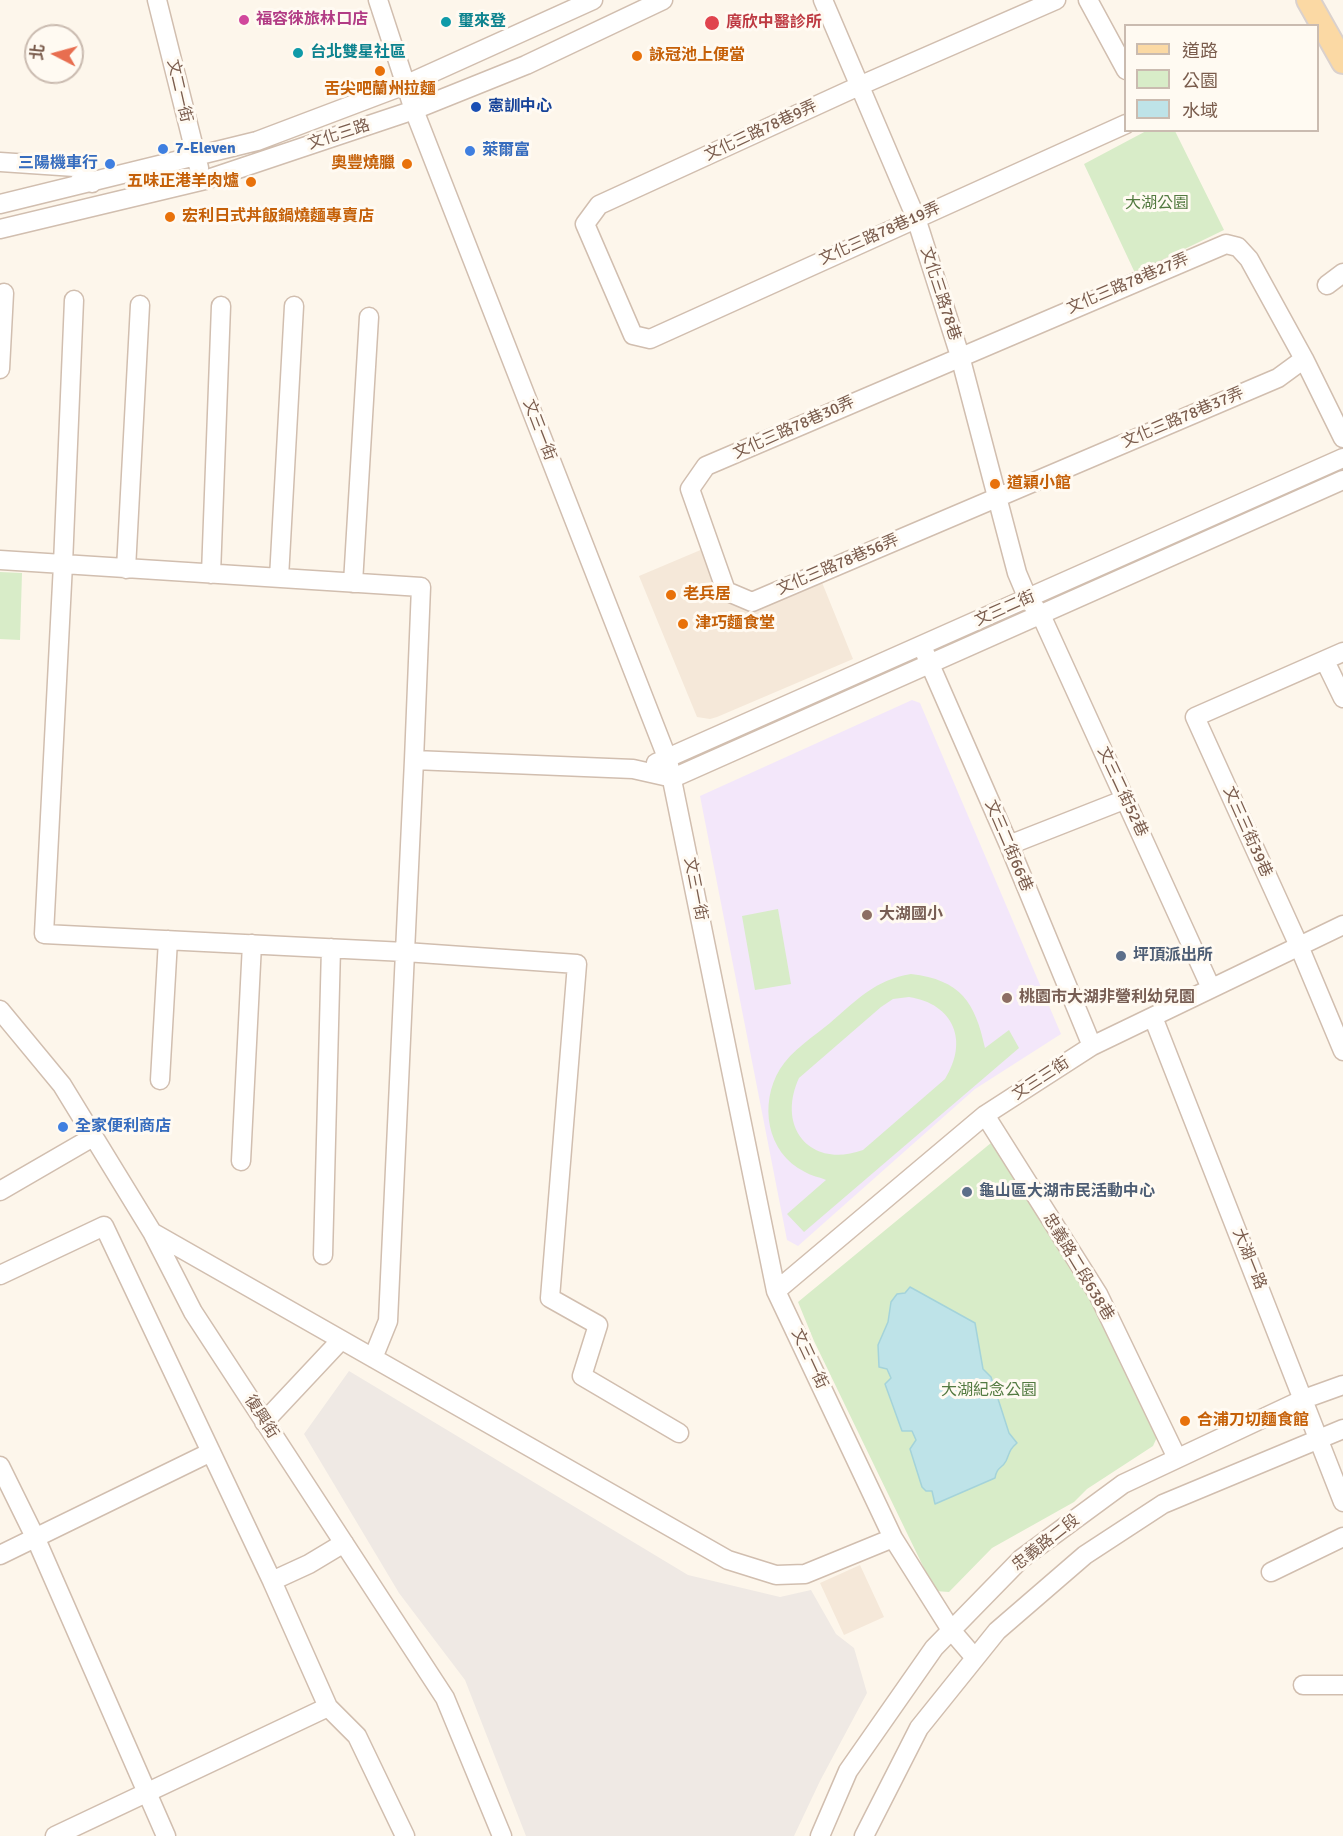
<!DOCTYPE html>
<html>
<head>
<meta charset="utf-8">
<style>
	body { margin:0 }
	#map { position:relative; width:1343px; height:1836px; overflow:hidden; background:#fdf6eb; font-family:Signika,"Noto Sans TC",sans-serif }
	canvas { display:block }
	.legend { position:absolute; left:1124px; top:24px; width:195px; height:108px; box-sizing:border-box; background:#fffaf2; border:2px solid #cabbb0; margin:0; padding:8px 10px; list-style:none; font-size:18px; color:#7a5c4d }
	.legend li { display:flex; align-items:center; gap:12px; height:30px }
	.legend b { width:30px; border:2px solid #cabbb0 }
	.north { position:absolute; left:24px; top:24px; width:60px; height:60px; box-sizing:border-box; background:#fffaf2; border:2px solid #cabbb0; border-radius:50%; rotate:276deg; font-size:16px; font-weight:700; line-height:24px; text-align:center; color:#7a5c4d }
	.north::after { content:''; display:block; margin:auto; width:21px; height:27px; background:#e86e50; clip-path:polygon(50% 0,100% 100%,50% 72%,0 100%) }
</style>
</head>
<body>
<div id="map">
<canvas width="1343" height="1836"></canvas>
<ul class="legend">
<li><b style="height:8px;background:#fbd9a4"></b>道路</li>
<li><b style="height:16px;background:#d8ecc8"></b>公園</li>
<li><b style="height:16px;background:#bee3e8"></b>水域</li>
</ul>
<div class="north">北</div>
</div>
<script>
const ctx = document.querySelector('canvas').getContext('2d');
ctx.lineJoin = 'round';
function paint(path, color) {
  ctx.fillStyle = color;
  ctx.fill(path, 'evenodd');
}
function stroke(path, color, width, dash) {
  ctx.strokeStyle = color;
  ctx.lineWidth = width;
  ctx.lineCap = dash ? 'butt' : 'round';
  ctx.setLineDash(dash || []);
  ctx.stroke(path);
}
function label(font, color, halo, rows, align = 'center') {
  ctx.font = font + ' Signika,"Noto Sans TC",sans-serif';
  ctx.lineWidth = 6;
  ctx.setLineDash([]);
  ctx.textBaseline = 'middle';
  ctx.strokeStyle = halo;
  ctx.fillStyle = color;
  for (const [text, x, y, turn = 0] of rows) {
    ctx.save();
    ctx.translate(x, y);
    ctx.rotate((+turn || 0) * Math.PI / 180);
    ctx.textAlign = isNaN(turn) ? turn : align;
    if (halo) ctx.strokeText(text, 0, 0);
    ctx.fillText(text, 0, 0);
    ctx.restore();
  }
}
const residential = new Path2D(`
	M710,546l26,51 85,-17 32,79 -136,58 -7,2 -13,-2 -58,-141z
	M860,1565l24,52 -40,18 -24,-52z`);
const industrial = new Path2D(`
	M349,1371l339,204 92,22 31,-7 25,44 18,14 13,45 -47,88 -26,55h-268l-61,-156 -66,-87 -95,-159z`);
const education = new Path2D(`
	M912,700l8,3 141,331 -86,55 -177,157 -11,-6 -87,-444z`);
const green = new Path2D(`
	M1148,130l27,1 49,99 -89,43 -51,-109z
	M0,572l22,1 -2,67 -20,-1z
	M778,909l13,75 -36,6 -13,-74z
	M911,974c50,6 64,28 74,74l24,-18 10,18 -215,184 -17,-18 39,-34c-6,-3 -15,-4 -21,-8 -39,-19 -46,-69 -25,-103 11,-18 34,-33 50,-46 28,-24 45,-43 81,-49zM909,997c45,7 60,44 36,82l-82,71c-52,19 -87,-22 -64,-72l82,-71 12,-8z
	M997,1138l128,214 33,83 -5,11 -66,43 -13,13 -82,46 -43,44 -14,-1 -121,-250 -16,-39z`);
const water = new Path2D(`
	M910,1287l65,36 8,46 8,8 18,56 8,10c-8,7 -7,9 -11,18 -4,8 -9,5 -11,17l-60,26 -3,-13h-6l-4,-4 -12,-38 6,-9 -4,-9h-10l-17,-47 6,-6 -4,-9 -8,-2 -1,-22 10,-23 3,-20 6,-8 8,-1z`);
const minor = new Path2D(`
	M157,0l42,168
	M378,0l36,110 254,650 108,531 117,247 58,92 24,28
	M823,0l93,218 44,138 57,217 11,26 13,16 170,373
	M1056,0l-197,86 -260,119 -14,19 48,111 17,4 476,-215
	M1088,0l38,70
	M0,162l75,5 17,16
	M0,204l257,-63 148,-56 188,-85
	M0,229l205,-49 209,-70 112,-45 137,-65
	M1226,244l12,3 11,12 55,100 -26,19 -526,224 -26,-11 -36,-102 16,-23z
	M1327,285l16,-12
	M1304,359l39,79
	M0,369l4,-76
	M0,560l63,4 11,-264
	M126,569l14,-264
	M211,574l10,-268
	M279,578l15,-272
	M353,583l16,-266
	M1343,652l-148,65 104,229 44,105
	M925,653l84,192 83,201
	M1325,661l18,37
	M414,760l-9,192 -361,-18 19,-370 358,23 -7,173 219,9 40,9 670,-298
	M656,763l687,-305
	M1009,845l117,-46
	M0,1010l62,75 90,147 41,80 252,386 57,138
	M1153,1017l190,485
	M160,1080l8,-140
	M985,1115l113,179 79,164
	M241,1161l11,-217
	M0,1191l93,-54
	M152,1232l576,328 48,15 29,-1 88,-36
	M323,1255l8,-307
	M0,1275l104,-49 168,355 56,126 29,29 48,100
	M776,1291l209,-176 107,-69 251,-121
	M373,1358l15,-37 17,-369 172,12 -27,334 48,27 -16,51 97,57
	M264,1422l77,-82
	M0,1466l36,73 130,297
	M0,1555l211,-103
	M1271,1572l72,-35
	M272,1581l37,-17 35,-21
	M1303,1685h40
	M55,1836l273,-129
	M820,1836l28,-65 86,-123 87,-89 102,-75 181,-85 39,-14
	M864,1836l55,-108 78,-97 88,-76 78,-51 180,-75`);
const major = new Path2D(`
	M1308,0l35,62`);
const markers = [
	[244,20,6,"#d1479c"],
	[446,22,6,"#0f9aa8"],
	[712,23,8,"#e0444e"],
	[298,53,6,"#0f9aa8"],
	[637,56,6,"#e8710a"],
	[380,71,6,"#e8710a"],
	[476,107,6,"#1a4fb4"],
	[163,149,6,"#3f7fe0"],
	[470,151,6,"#3f7fe0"],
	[110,164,6,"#3f7fe0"],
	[407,164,6,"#e8710a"],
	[251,182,6,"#e8710a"],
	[170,217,6,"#e8710a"],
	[995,484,6,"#e8710a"],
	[671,595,6,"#e8710a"],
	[683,624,6,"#e8710a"],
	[867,915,6,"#8d6e63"],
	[1121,956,6,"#5c6f8a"],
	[1007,998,6,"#8d6e63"],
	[63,1127,6,"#3f7fe0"],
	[967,1192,6,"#5c6f8a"],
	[1185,1421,6,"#e8710a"]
];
const hotelNames = [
	["福容徠旅林口店",256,20]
];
const cultureNames = [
	["璽來登",458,22],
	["台北雙星社區",310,53]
];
const healthNames = [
	["廣欣中醫診所",726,23]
];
const foodNames = [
	["詠冠池上便當",649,56],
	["舌尖吧蘭州拉麵",380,90,"center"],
	["奧豐燒臘",395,164,"right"],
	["五味正港羊肉爐",239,182,"right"],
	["宏利日式丼飯鍋燒麵專賣店",182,217],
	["道穎小館",1007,484],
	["老兵居",683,595],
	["津巧麵食堂",695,624],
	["合浦刀切麵食館",1197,1421]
];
const streetNames = [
	["文二一街",179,91,77],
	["文化三路78巷9弄",761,131,-25],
	["文化三路",339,135,-18],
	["文化三路78巷19弄",880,234,-24],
	["文化三路78巷27弄",1128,284,-23],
	["文化三路78巷",940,294,72],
	["文化三路78巷37弄",1183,418,-23],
	["文化三路78巷30弄",794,428,-24],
	["文三一街",539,430,69],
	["文化三路78巷56弄",838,565,-23],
	["文三二街",1005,609,-24],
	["文三二街52巷",1122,792,65],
	["文三三街39巷",1247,832,66],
	["文三二街66巷",1008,846,67],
	["文三一街",695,889,79],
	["文三三街",1041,1079,-33],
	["大湖一路",1249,1259,68],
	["忠義路二段638巷",1078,1267,59],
	["文三一街",809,1359,65],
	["復興街",261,1417,57],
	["忠義路二段",1046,1543,-38]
];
const transitNames = [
	["憲訓中心",488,107]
];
const shopNames = [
	["7-Eleven",175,149],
	["萊爾富",482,151],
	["三陽機車行",98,164,"right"],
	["全家便利商店",75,1127]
];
const parkNames = [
	["大湖公園",1157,204],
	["大湖紀念公園",989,1391]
];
const educationNames = [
	["大湖國小",879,915],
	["桃園市大湖非營利幼兒園",1019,998]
];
const serviceNames = [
	["坪頂派出所",1133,956],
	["龜山區大湖市民活動中心",979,1192]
];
paint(residential, '#f5e8d9');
paint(industrial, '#efe9e4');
paint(education, '#f3e7fa');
paint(green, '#d8ecc8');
paint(water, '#bee3e8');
stroke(water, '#a4d3da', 1.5);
stroke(minor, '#d1beaf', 21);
stroke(major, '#dad1cd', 26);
stroke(minor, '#fff', 18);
stroke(major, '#fbd9a4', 22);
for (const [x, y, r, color] of markers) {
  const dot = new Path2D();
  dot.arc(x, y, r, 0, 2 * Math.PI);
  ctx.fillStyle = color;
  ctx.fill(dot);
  stroke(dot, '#fffaf2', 2);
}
label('bold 16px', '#b23c85', '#fffaf2', hotelNames, 'left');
label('bold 16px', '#0d838f', '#fffaf2', cultureNames, 'left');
label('bold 16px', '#be3a42', '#fffaf2', healthNames, 'left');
label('bold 16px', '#c56008', '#fffaf2', foodNames, 'left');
label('16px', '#7a5c4d', '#fffaf2', streetNames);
label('bold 16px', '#164399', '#fffaf2', transitNames, 'left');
label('bold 16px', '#366cbe', '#fffaf2', shopNames, 'left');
label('16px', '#537a41', '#fffaf2', parkNames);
label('bold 16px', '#785e54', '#fffaf2', educationNames, 'left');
label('bold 16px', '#4e5e75', '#fffaf2', serviceNames, 'left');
</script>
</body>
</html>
